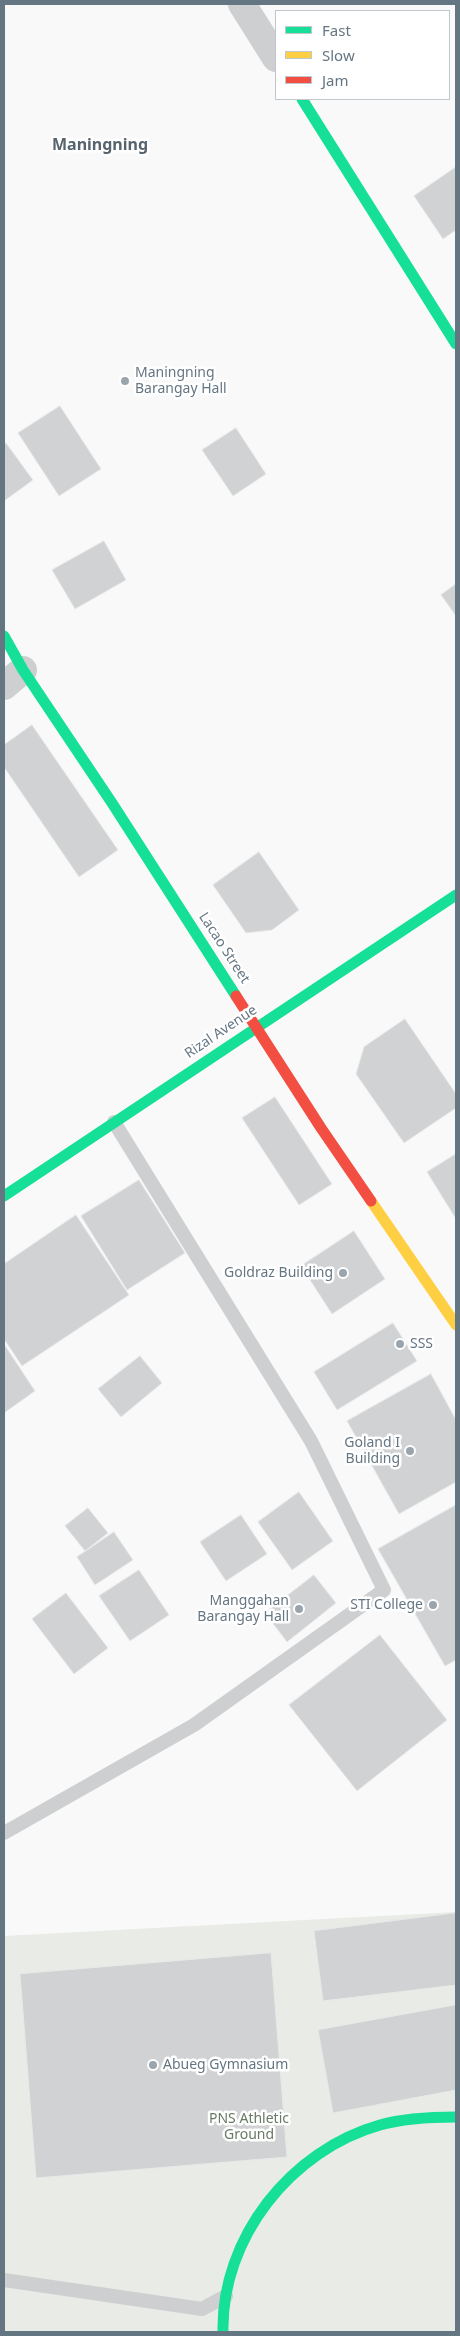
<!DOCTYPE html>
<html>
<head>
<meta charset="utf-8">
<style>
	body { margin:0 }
	#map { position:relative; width:460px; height:2336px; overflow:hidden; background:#f9f9f9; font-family:"Noto Sans",sans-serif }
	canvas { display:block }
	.frame { position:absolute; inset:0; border:5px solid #657683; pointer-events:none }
	.legend { position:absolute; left:275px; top:10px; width:175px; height:90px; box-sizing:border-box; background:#fff; border:1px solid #c1c8cd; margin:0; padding:6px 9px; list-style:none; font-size:15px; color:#657683 }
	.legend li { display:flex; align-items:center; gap:10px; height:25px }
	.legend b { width:25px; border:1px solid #c1c8cd }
</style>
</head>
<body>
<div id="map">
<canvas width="460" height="2336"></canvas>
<div class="frame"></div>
<ul class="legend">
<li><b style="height:6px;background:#16e098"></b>Fast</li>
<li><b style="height:6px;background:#ffcf43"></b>Slow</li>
<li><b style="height:6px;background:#f24e42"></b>Jam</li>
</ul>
</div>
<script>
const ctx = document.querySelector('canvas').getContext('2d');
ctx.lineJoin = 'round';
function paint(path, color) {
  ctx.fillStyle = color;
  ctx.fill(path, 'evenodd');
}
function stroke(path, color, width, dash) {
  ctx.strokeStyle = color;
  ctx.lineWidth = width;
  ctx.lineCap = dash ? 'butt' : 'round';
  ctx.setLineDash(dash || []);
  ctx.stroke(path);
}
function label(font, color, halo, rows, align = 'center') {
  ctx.font = font + ' "Noto Sans",sans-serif';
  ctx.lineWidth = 5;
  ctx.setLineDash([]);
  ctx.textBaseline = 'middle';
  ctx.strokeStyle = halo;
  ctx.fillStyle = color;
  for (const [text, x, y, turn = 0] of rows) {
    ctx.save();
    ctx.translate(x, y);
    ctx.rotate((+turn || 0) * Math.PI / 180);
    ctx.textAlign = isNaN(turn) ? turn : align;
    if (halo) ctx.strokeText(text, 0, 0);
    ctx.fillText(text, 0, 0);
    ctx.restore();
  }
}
const green = new Path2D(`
	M456,1912v420h-452v-396z`);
const building = new Path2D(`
	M456,167v63l-13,9 -29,-43z
	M60,406l41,63 -42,27 -41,-63z
	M236,428l30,46 -33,22 -31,-46z
	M6,443l27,37 -29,21v-56z
	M104,541l22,39 -51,29 -23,-39z
	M456,584v32l-15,-21z
	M32,725l86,125 -39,27 -75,-110v-22z
	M259,852l40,58 -27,20 -26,3 -33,-48z
	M405,1019l51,75v14l-52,35 -48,-69 8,-27z
	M275,1097l57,87 -33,21 -57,-87z
	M456,1154v65l-29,-47z
	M139,1180l46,73 -58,37 -46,-74z
	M76,1215l53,80 -107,71 -18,-27v-75z
	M354,1231l31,48 -53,35 -31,-48z
	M393,1323l24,38 -80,49 -23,-38z
	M4,1344l31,47 -31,22z
	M140,1356l22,27 -41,34 -23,-28z
	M431,1374l25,46v62l-57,32 -52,-93z
	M299,1492l34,49 -41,29 -34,-48z
	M456,1505v155l-11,6 -67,-117z
	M88,1508l20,25 -23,18 -20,-25z
	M241,1515l26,39 -41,27 -26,-39z
	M114,1532l19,28 -38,25 -18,-28z
	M139,1570l30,45 -39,26 -31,-45z
	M314,1575l22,28 -49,39 -22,-29z
	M66,1593l42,55 -34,26 -42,-55z
	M380,1635l67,85 -90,71 -68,-86z
	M456,1913v72l-133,16 -9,-70z
	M271,1953l16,204 -251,21 -16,-204z
	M456,2005v85l-123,23 -15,-83z`);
const lane = new Path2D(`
	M4,1833l190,-108 190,-135 -73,-149 -197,-319
	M4,2280l198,29 24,-13`);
const street = new Path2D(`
	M242,4l34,54
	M4,686l19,-16`);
const fast = new Path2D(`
	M302,99l154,245
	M4,636l19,34 89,133 124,193
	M4,1196l452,-301
	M223,2332c-2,-94 68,-182 157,-207 25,-7 50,-8 76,-8`);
const slow = new Path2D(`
	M371,1201l85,124`);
const jam = new Path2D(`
	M236,996l85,132 50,73`);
const markers = [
	[125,381,5,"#99a4ac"],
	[343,1273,5,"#99a4ac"],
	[400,1344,5,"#99a4ac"],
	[410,1451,5,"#99a4ac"],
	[433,1605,5,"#99a4ac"],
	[299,1609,5,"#99a4ac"],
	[153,2065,5,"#99a4ac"]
];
const poiNames = [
	["Maningning",135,373,"left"],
	["Barangay Hall",135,389,"left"],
	["Goldraz Building",333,1273],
	["SSS",410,1344,"left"],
	["Goland I",400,1443],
	["Building",400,1459],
	["Manggahan",289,1601],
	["Barangay Hall",289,1617],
	["STI College",423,1605],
	["Abueg Gymnasium",163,2065,"left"]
];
const streetNames = [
	["Lacao Street",224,948,57],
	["Rizal Avenue",221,1032,-34]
];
const parkNames = [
	["PNS Athletic",249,2119],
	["Ground",249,2135]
];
const quarterNames = [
	["Maningning",100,145]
];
paint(green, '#e8ebe6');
paint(building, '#d0d2d3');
stroke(building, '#e8e8e8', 1);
stroke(lane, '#cecfd0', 14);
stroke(street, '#cecfd0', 28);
stroke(fast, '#16e098', 11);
stroke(slow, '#ffcf43', 11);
stroke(jam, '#f24e42', 11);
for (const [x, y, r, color] of markers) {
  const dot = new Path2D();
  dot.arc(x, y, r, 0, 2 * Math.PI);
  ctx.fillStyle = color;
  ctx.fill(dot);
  stroke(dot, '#fff', 2);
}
label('14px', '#657683', '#fff', poiNames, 'right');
label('14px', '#657683', '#fff', streetNames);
label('14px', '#687a64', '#fff', parkNames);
label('bold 16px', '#57646e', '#fff', quarterNames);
</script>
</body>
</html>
